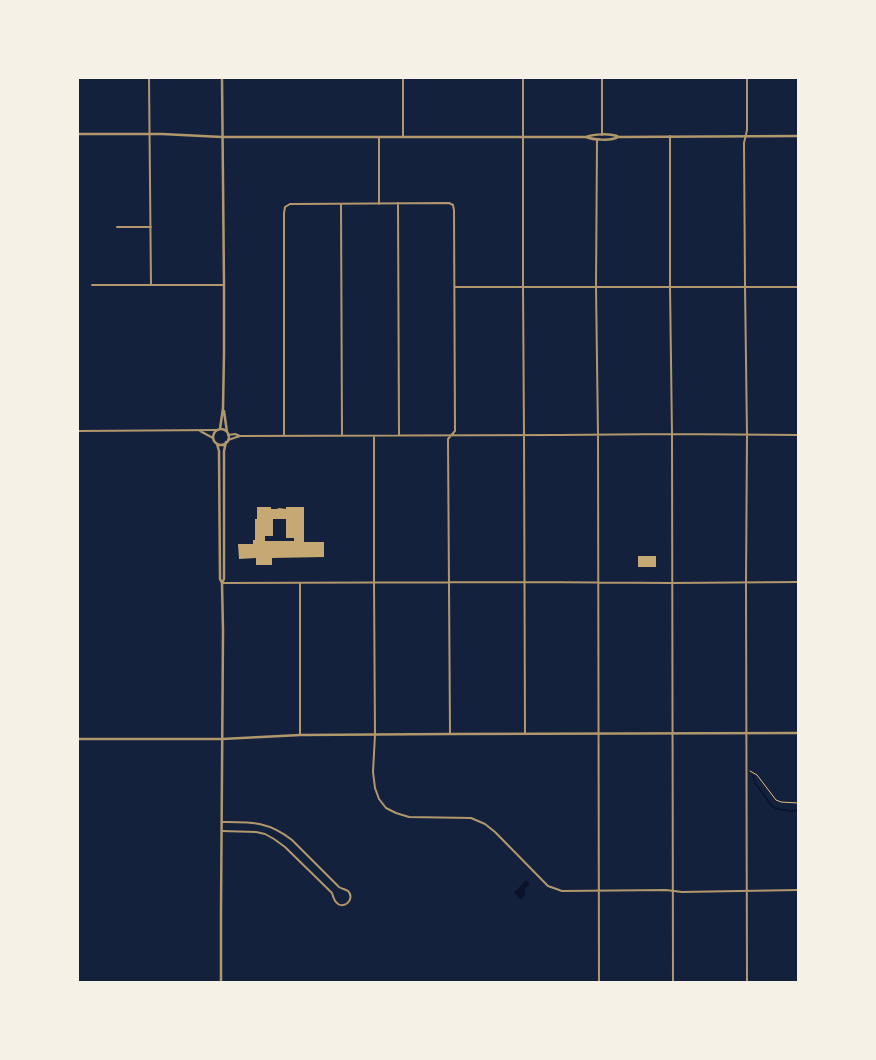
<!DOCTYPE html>
<html>
<head>
<meta charset="utf-8">
<style>
	body { margin:0 }
	#map { position:relative; width:876px; height:1060px; overflow:hidden; background:#14213d; font-family:"Roboto Condensed",sans-serif }
	canvas { display:block }
	.frame { position:absolute; inset:0; border:79px solid #f6f1e7; pointer-events:none }
</style>
</head>
<body>
<div id="map">
<canvas width="876" height="1060"></canvas>
<div class="frame"></div>
</div>
<script>
const ctx = document.querySelector('canvas').getContext('2d');
ctx.lineJoin = 'round';
function paint(path, color) {
  ctx.fillStyle = color;
  ctx.fill(path, 'evenodd');
}
function stroke(path, color, width, dash) {
  ctx.strokeStyle = color;
  ctx.lineWidth = width;
  ctx.lineCap = dash ? 'butt' : 'round';
  ctx.setLineDash(dash || []);
  ctx.stroke(path);
}
const water = new Path2D(`
	M526,880l4,4 -5,5v6l-4,5 -7,-7z`);
const stream = new Path2D(`
	M753,776l2,7 17,23 5,3 14,2 7,-1`);
const building = new Path2D(`
	M257,507h14v2h6l2,-1 7,1v-2h18v35h20v15l-52,1v7h-16v-7l-17,1 -1,-15h15v-4h2v-21h2zM273,519h13v19h8v3h-29v-5h8z
	M638,556h18v11h-18z`);
const path = new Path2D(`
	M750,771l7,4 19,25 5,2 17,1`);
const minor = new Path2D(`
	M149,78l2,207
	M523,78v209l1,148 1,299
	M747,78v52l-3,13 1,143 2,149 -1,148 1,399
	M602,135v-57
	M670,136v151l2,147 1,548
	M379,137v67
	M403,137v-59
	M597,139l-1,148 2,147 1,548
	M398,203l1,232
	M341,204l1,231
	M117,227h34
	M92,285h132
	M455,287h343
	M78,431l140,-1
	M200,431l13,7
	M228,435l7,-1 5,2 319,-1 113,-1 126,1
	M284,436v-223l1,-6 5,-3h5l154,-1 4,2 1,5 1,221 -7,8 2,295
	M374,436v147l1,152 -2,37 2,16 4,11 7,9 10,5 13,4 62,1 14,6 10,8 53,54 14,5 104,-1 16,2 116,-2
	M228,440l12,-4
	M222,583l302,-1 147,1 127,-1
	M300,583v152
	M222,822c29,0 46,-1 70,18l47,47c3,2 6,2 9,4 8,8 -5,20 -12,11 -2,-2 -3,-6 -4,-9l-47,-46 -11,-8 -9,-5 -9,-2 -34,-1`);
const tertiary = new Path2D(`
	M78,134h84l60,3h364c8,-3 25,-4 33,0l179,-1
	M586,137c7,3 26,4 32,0
	M224,411l3,21
	M220,429l3,-21 1,-55v-68l-2,-207
	M213 437a8 8 0 1 1 16 0a8 8 0 1 1-16 0Z
	M217,444l2,7 1,128 2,4
	M78,739h144l78,-4 150,-1 348,-1
	M221,982v-71l2,-280 -1,-48 2,-4v-128l2,-9`);
paint(water, '#0b132b');
stroke(stream, '#0b132b', 1.5);
paint(building, '#c6a872');
stroke(path, '#e5c07b', 1);
stroke(minor, '#b1986c', 2);
stroke(tertiary, '#b1986c', 2.5);
</script>
</body>
</html>
